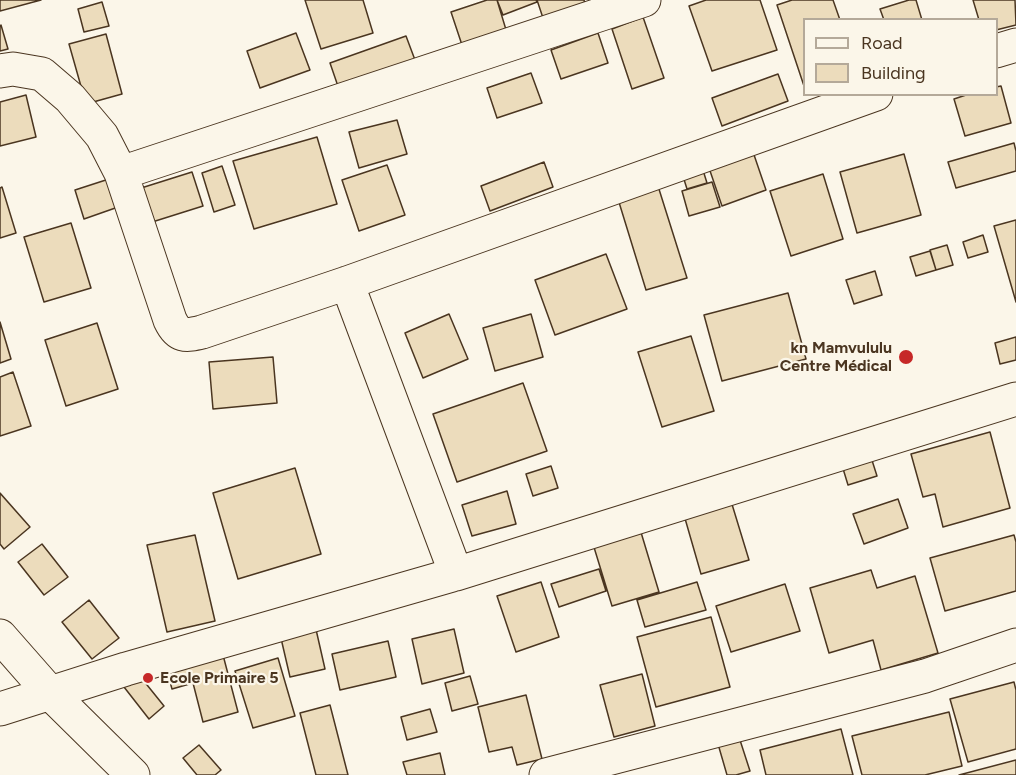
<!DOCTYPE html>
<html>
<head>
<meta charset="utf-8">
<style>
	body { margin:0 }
	#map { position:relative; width:1016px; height:775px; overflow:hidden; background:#fbf6e9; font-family:Figtree,sans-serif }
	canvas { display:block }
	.legend { position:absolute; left:803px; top:18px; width:195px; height:78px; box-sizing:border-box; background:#fbf6e9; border:2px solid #b4a999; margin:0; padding:8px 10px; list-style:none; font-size:18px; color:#4a3520 }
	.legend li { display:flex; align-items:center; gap:12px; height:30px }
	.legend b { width:30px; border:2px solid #b4a999 }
</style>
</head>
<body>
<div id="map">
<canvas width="1016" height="775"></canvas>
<ul class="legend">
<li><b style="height:8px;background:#fbf6e9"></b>Road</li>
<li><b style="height:16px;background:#ecdcbc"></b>Building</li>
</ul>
</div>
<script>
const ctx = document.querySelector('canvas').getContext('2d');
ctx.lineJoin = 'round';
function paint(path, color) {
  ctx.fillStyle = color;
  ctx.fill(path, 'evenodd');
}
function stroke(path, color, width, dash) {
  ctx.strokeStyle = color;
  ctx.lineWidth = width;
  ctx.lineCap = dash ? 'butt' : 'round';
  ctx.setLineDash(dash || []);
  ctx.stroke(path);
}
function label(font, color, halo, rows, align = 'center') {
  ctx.font = font + ' Figtree,sans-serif';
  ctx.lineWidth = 4.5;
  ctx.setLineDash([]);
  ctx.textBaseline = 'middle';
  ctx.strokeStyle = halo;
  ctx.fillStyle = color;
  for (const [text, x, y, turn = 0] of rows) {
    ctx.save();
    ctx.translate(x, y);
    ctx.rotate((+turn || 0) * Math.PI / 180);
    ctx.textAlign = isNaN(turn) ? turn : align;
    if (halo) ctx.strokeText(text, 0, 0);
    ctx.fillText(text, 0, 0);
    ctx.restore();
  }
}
const building = new Path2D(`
	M0,0h41l-41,11z
	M305,0h58l10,33 -52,16z
	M487,0h10l10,33 -44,15 -12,-36z
	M497,0h39l1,2 -34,13z
	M537,0h47l1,4 -42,14z
	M706,0h54l17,50 -65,21 -23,-65z
	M792,0h41l7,20h-36v66l-27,-81z
	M909,0h7l6,20h-38l-4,-11z
	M973,0h42l1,25 -20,5v-10h-17z
	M102,2l7,24 -25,6 -6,-23z
	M643,17l21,61 -32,11 -20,-60z
	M1,25l7,24 -8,2v-25z
	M296,33l14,37 -50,18 -13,-37z
	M598,33l10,30 -47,16 -10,-29z
	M106,34l16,60 -36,10 -17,-60z
	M406,36l12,32 -77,27 -11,-32z
	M531,73l11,30 -45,15 -10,-30z
	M778,74l10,27 -66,25 -10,-28z
	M1001,86l10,37 -46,13 -11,-37 15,-5h27v-7z
	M26,95l10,42 -36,9v-44z
	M397,120l10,34 -48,14 -10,-36z
	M317,137l20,67 -83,25 -21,-68z
	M1014,143l2,8v20l-60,17 -8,-26z
	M751,146l15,44 -44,16 -15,-44z
	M904,154l17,61 -64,18 -17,-61z
	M544,162l9,25 -63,24 -9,-25z
	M387,165l18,50 -46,16 -17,-51z
	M222,166l13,39 -21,7 -12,-39z
	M702,167l5,16 -20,6 -5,-16z
	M192,172l11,34 -54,17 -11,-34z
	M823,174l20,65 -52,17 -21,-65z
	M112,178l9,28 -37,13 -9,-29z
	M712,182l8,25 -31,9 -7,-25z
	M658,186l29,92 -41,12 -28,-91z
	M2,187l14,46 -16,5v-50z
	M1016,220v82l-22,-76z
	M71,223l20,65 -47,14 -20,-65z
	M983,235l5,17 -20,6 -5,-16z
	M947,245l6,20 -17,5 -6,-20z
	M930,251l6,19 -20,6 -6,-19z
	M606,254l21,55 -72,26 -20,-55z
	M875,271l7,24 -28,9 -8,-24z
	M788,293l18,66 -84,22 -18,-66z
	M449,314l19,45 -45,19 -18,-45z
	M531,314l12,43 -48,14 -12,-43z
	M0,322l11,37 -11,4z
	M97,323l21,66 -52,17 -21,-66z
	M691,336l23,75 -52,16 -24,-75z
	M1016,337v23l-16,4 -5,-21z
	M273,357l4,46 -64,6 -4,-47z
	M13,372l18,54 -31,10v-59z
	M523,383l24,68 -90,31 -24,-68z
	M990,432l20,76 -67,19 -8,-33 -12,3 -12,-43z
	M870,454l7,22 -29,9 -7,-23z
	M551,466l7,22 -25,8 -7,-22z
	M295,468l26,86 -83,25 -25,-86z
	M507,491l9,33 -44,12 -10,-31z
	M0,493l30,34 -26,22 -4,-5z
	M898,499l10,29 -44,16 -11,-30z
	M731,501l18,59 -48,14 -17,-59z
	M640,529l19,63 -47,14 -19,-62z
	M195,535l20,86 -48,11 -20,-87z
	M1014,535l2,7v49l-71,20 -15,-53z
	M42,544l26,33 -24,18 -26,-33z
	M599,569l7,22 -47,16 -8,-23z
	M871,570l6,18 38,-12 23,77 -57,17 -8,-30 -44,13 -19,-65z
	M541,582l18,55 -43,15 -19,-56z
	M697,582l9,28 -61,17 -8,-27z
	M785,584l15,47 -69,21 -15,-46z
	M89,600l30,38 -27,21 -30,-37z
	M711,617l19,70 -74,20 -19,-70z
	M315,625l10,44 -35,8 -10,-43z
	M454,629l10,44 -42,11 -10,-45z
	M388,641l8,36 -56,13 -8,-36z
	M223,655l15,57 -35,10 -10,-39 -21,6 -5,-18z
	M278,658l17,58 -42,12 -18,-57z
	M642,674l13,52 -41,11 -14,-52z
	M139,675l25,31 -15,13 -25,-32z
	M470,676l8,28 -26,7 -7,-28z
	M1014,682l2,8v59l-48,13 -18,-63z
	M526,695l16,64 -25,6 -5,-18 -23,5 -11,-45z
	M330,705l18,70h-32l-16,-62z
	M430,709l7,23 -30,8 -6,-23z
	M949,712l13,54 -37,9h-63l-10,-39z
	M841,729l12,46h-87l-6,-25z
	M739,737l11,34 -14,4h-9l-9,-31z
	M199,745l22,25 -6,5h-18l-14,-17z
	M440,753l5,22h-38l-4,-13z
	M1016,760v15h-57z`);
const minor = new Path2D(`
	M996,51l20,-6
	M0,71l13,-2 29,5 28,24 32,38 19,37 49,147c8,17 15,16 32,12l145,-49 529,-189
	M121,173l523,-173
	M347,283l109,291
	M0,636l51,58 82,81
	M0,709l126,-40 330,-95 560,-175
	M546,775l379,-99 91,-31`);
const markers = [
	[906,357,8,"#c62828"],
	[148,678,6,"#c62828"]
];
const poiNames = [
	["kn Mamvululu",892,348],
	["Centre Médical",892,366],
	["Ecole Primaire 5",160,678,"left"]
];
paint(building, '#ecdcbc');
stroke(building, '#4a3520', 1.5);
stroke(minor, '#4a3520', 35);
stroke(minor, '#fbf6e9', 33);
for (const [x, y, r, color] of markers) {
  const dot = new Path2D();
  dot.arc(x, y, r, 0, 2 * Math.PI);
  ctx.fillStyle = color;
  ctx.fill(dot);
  stroke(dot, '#fbf6e9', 2);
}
label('bold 16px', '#4a3520', '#fbf6e9', poiNames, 'right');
</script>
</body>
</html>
